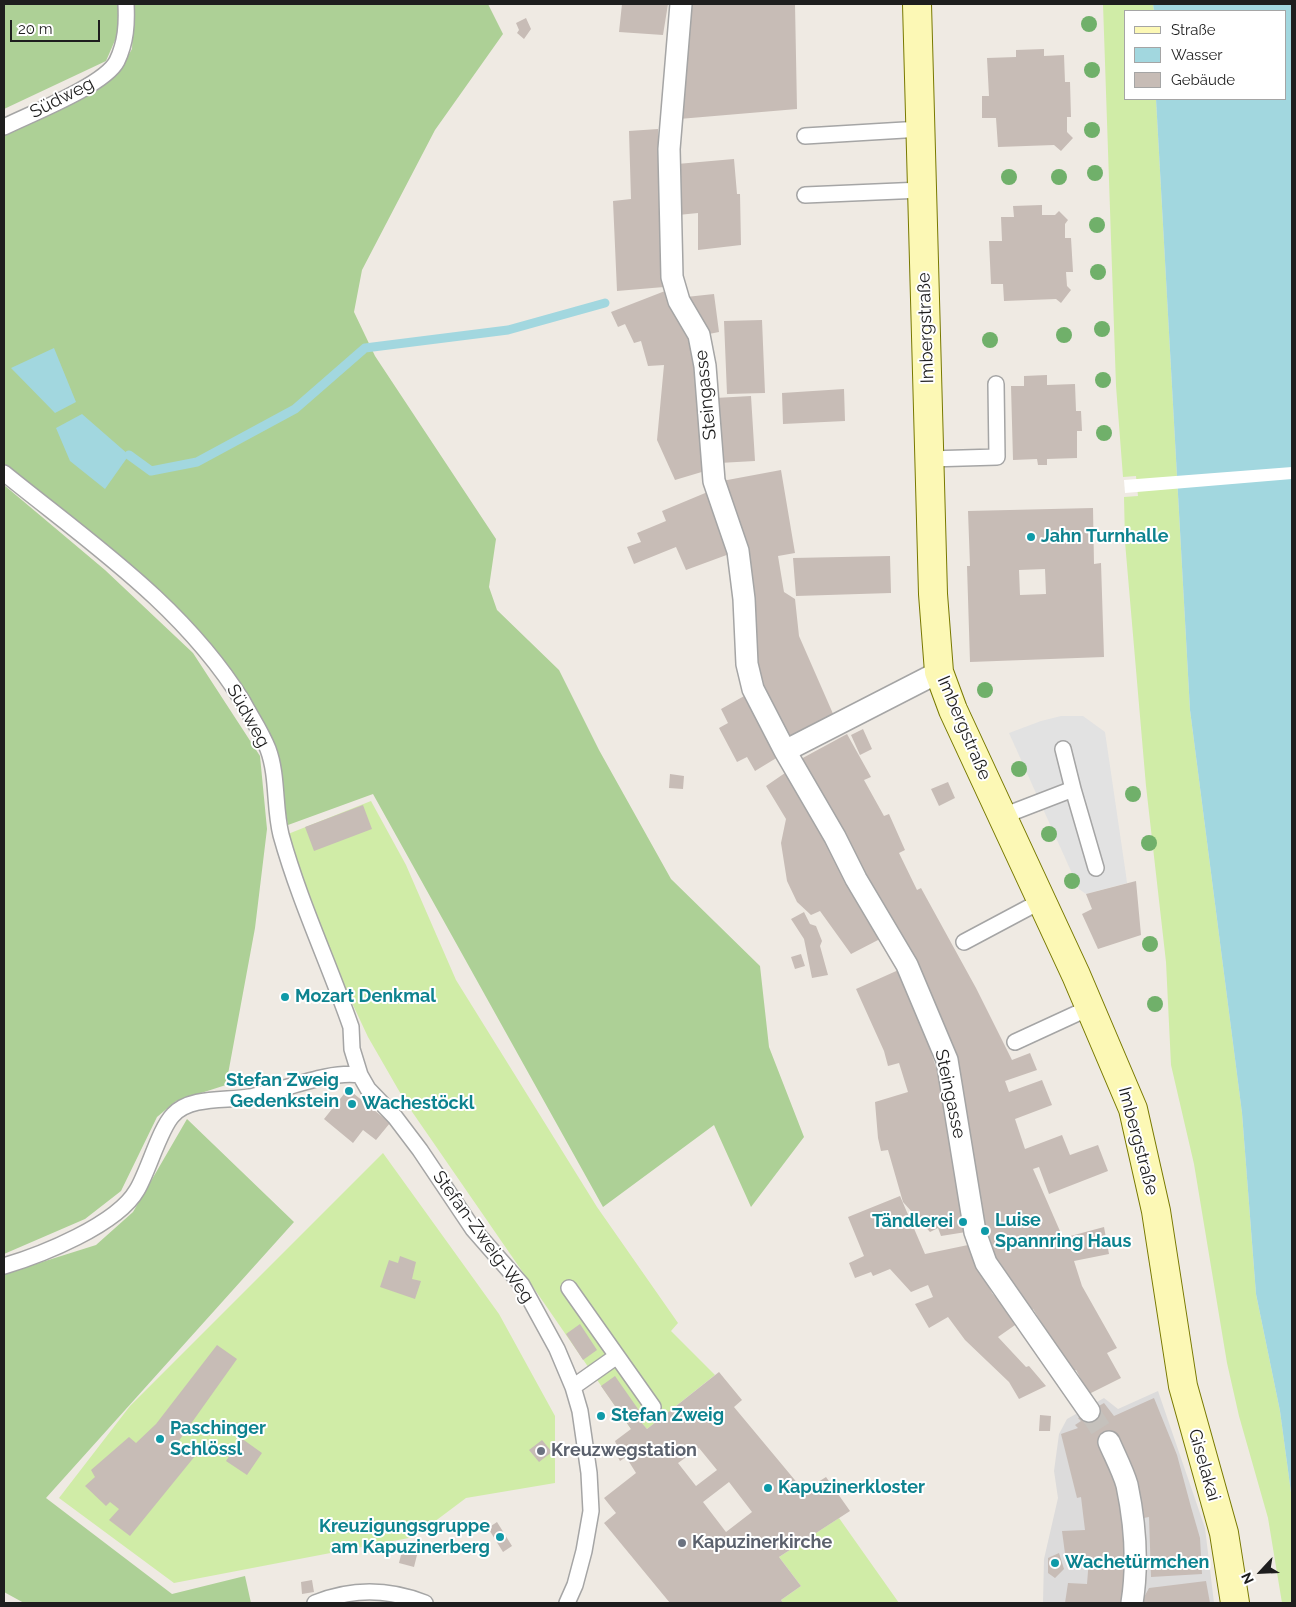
<!DOCTYPE html>
<html>
<head>
<meta charset="utf-8">
<style>
	body { margin:0 }
	#map { position:relative; width:1296px; height:1607px; overflow:hidden; background:#efeae3; font-family:Raleway,sans-serif }
	canvas { display:block }
	.frame { position:absolute; inset:0; border:5px solid #1e1e1e; pointer-events:none }
	.legend { position:absolute; left:1124px; top:10px; width:162px; height:90px; box-sizing:border-box; background:#fff; border:1px solid #a5a5a5; margin:0; padding:6px 9px; list-style:none; font-size:15px; color:#1e1e1e }
	.legend li { display:flex; align-items:center; gap:10px; height:25px }
	.legend b { width:25px; border:1px solid #a5a5a5 }
	.north { position:absolute; left:1236px; top:1547px; width:50px; height:50px; -webkit-text-stroke:4px #fff; paint-order:stroke; rotate:245deg; font-size:14px; font-weight:700; line-height:20px; text-align:center; color:#1e1e1e }
	.north::after { content:''; display:block; margin:auto; width:18px; height:22px; background:#1e1e1e; clip-path:polygon(50% 0,100% 100%,50% 72%,0 100%) }
	.scale { position:absolute; left:10px; top:20px; width:90px; height:22px; box-sizing:border-box; border:2px solid #1e1e1e; border-top:0; padding-left:6px; font-size:15px; line-height:18px; white-space:nowrap; color:#1e1e1e; -webkit-text-stroke:4px #fff; paint-order:stroke }
</style>
</head>
<body>
<div id="map">
<canvas width="1296" height="1607"></canvas>
<div class="frame"></div>
<ul class="legend">
<li><b style="height:6px;background:#fcf8b5"></b>Straße</li>
<li><b style="height:14px;background:#a2d7df"></b>Wasser</li>
<li><b style="height:14px;background:#c7bcb6"></b>Gebäude</li>
</ul>
<div class="north">N</div>
<div class="scale">20 m</div>
</div>
<script>
const ctx = document.querySelector('canvas').getContext('2d');
ctx.lineJoin = 'round';
function paint(path, color) {
  ctx.fillStyle = color;
  ctx.fill(path, 'evenodd');
}
function stroke(path, color, width, dash) {
  ctx.strokeStyle = color;
  ctx.lineWidth = width;
  ctx.lineCap = dash ? 'butt' : 'round';
  ctx.setLineDash(dash || []);
  ctx.stroke(path);
}
function label(font, color, halo, rows, align = 'center') {
  ctx.font = font + ' Raleway,sans-serif';
  ctx.lineWidth = 4;
  ctx.setLineDash([]);
  ctx.textBaseline = 'middle';
  ctx.strokeStyle = halo;
  ctx.fillStyle = color;
  for (const [text, x, y, turn = 0] of rows) {
    ctx.save();
    ctx.translate(x, y);
    ctx.rotate((+turn || 0) * Math.PI / 180);
    ctx.textAlign = isNaN(turn) ? turn : align;
    if (halo) ctx.strokeText(text, 0, 0);
    ctx.fillText(text, 0, 0);
    ctx.restore();
  }
}
const residential = new Path2D(`
	M1158,1391l47,137 9,75h-171l1,-44 14,-61 -4,-27 5,-37 8,-15 37,-21 14,11z`);
const grass = new Path2D(`
	M1103,4h50l1,7h-29v88h31l34,611 52,403 14,181 24,117 12,89v103h-10l-14,-85 -29,-102 -12,-53 -33,-199 -23,-99 -5,-103 -20,-176 -21,-244 -1,-45 14,-1 -2,-20 -13,1 -7,-91z
	M371,801l35,64 50,115 141,227 81,116 -7,8 44,44 -68,54 -6,-7 -10,7 -225,-326 -38,-66 -37,-79 -24,-62 -19,-62z
	M383,1153l116,161 56,102v67l-89,15 -52,39 -240,46 -115,-85 71,-92z
	M839,1518l60,85h-116l-2,-3 20,-14 -22,-29z`);
const forest = new Path2D(`
	M4,4h114l1,27 -13,30 -102,48z
	M134,4h354l15,30 -68,96 -73,140 -8,42 21,44 121,183 -7,48 8,23 62,60 40,80 72,129 89,87 9,81 35,90 -53,70 -37,-82 -111,82 -230,-413 -85,31 -14,-75 -28,-57 -36,-48 -38,-42 -168,-139v-332l98,-48 17,-13 13,-22z
	M4,485l101,85 88,83 67,103 7,73 -12,99 -29,157 -50,16 -19,16 -36,74 -36,28 -81,35z
	M187,1119l107,103 -248,276 126,96 73,-18 6,27h-227l-20,-11v-318l92,-29 37,-33z`);
const parking = new Path2D(`
	M1061,716h22l22,16 21,143 1,8 -41,11 -7,-5 -70,-156 32,-12z`);
const water = new Path2D(`
	M1153,4h139v1496l-12,-89 -24,-117 -14,-181 -52,-403 -34,-611h129v-88h-131z
	M54,348l22,54 -21,11 -44,-45z
	M82,414l47,41 -24,34 -35,-28 -14,-33z`);
const pier = new Path2D(`
	M1292,467v12l-167,14 -1,-13z`);
const stream = new Path2D(`
	M129,455l22,16 46,-9 98,-53 70,-61 143,-18 97,-27`);
const building = new Path2D(`
	M622,4h46l-5,31 -44,-3z
	M691,4h104l2,105 -118,10z
	M526,18l5,11 -7,10 -7,-6 2,-3 -3,-7z
	M1044,49v7l20,-1 1,27h5l1,35h-4v15l6,6 -12,13 -7,-6 -56,2 -2,-29h-14v-22h7l-2,-38 29,-1v-7z
	M658,129l6,158 -47,4 -4,-90 18,-2 -2,-68z
	M734,159l3,35h3l1,51 -43,5v-37l-20,2 -1,-51z
	M1042,205v10h13l4,-4 9,9 -3,4v14h6l2,34h-7l1,14 4,4 -10,13 -5,-4 -52,2 -1,-17h-12l-2,-43h13l-1,-24h13l-1,-11z
	M665,291l27,50 5,21 8,109 -30,9 -18,-40 7,-75 -16,1 -7,-25 -7,2 -9,-19 -7,3 -7,-15z
	M714,294l5,38 -15,3 -18,-38z
	M762,320l3,73 -38,1 -3,-73z
	M1047,375v10l28,-1 1,27h5l1,20h-5v27l-30,1v6h-9l-1,-6 -24,1 -2,-74h13v-10z
	M844,389l1,32 -62,3 -1,-31z
	M751,396l4,65 -36,2 -4,-65z
	M781,470l14,83 -17,3 6,36 11,7 4,37 35,80 -51,24 -24,-63 -37,-196z
	M710,491l22,62 -46,17 -10,-23 -42,17 -7,-17 14,-5 -4,-9 29,-12 -4,-10z
	M1093,508l1,56 7,-1 3,94 -134,5 -3,-96h3l-2,-55zM1045,569l1,25 -26,1 -1,-25z
	M890,556l1,37 -95,3 -3,-38z
	M746,695l32,62 -23,14 -8,-14 -10,5 -18,-34 9,-5 -7,-14z
	M863,729l9,20 -12,6 -9,-20z
	M847,734l24,43 -7,3 20,36 5,-2 16,36 -6,3 18,37 4,-2 55,100 36,72 18,-7 7,17 -32,11 4,11 33,-12 10,25 -37,14 10,30 37,-14 8,20 28,-10 10,26 -59,23 -10,-27 -6,2 30,69 41,-11 5,27 -35,7 8,25 35,62 -10,5 14,25 -32,16 -13,-24 -6,3 -31,-43 5,-3 -11,-18 -8,4 -34,-54 -58,-250 -134,-249z
	M785,773l23,36 72,130 -29,15 -31,-43 -9,4 -14,-13 -10,-21 -6,-38 5,-24 -20,-33z
	M670,774l14,2 -1,13 -14,-1z
	M948,782l7,16 -16,8 -8,-17z
	M363,805l9,24 -58,22 -9,-24z
	M1136,881l5,54 -43,14 -16,-35 10,-5 -6,-15z
	M804,912l6,12 6,2 6,15 -2,5 8,29 -16,3 -8,-39 -13,-20z
	M801,954l4,12 -10,3 -4,-12z
	M903,968l38,114 25,150 -25,4 -3,-8 -8,4 -27,-30 -15,-52 -7,1 -3,-13 -3,-36 33,-10 -9,-29 -11,3 -4,-15 -28,-62z
	M348,1089l42,34 -14,17 -13,-10 -10,13 -29,-24z
	M900,1196l25,58 43,-9 24,48 26,30 -20,14 28,30 3,-1 17,20 -27,13 -10,-17 -44,-42 -17,-23 -19,11 -14,-24 18,-7 -5,-12 -17,7 -21,-23 -17,7 -2,-4 -16,6 -6,-15 15,-7 -16,-39z
	M400,1256l16,6 -4,17 9,2 -6,18 -35,-12 9,-27 9,3z
	M580,1324l17,26 -14,10 -17,-26z
	M217,1345l20,14 -59,83 17,14 -65,80 -21,-16 10,-11 -9,-7 -4,4 -21,-20 10,-9 -4,-7 38,-33 7,6 20,-19z
	M719,1372l23,28 -8,7 70,84 22,-14 24,34 -71,46 22,29 -20,14 2,3h-113l-66,-80 12,-10 -12,-15 32,-25 -10,-16 -6,4 -7,-13 4,-2 -2,-5 16,-12 -30,-43 14,-10 30,43 -4,3 6,7zM699,1448l18,22 -21,16 -18,-23zM729,1482l23,30 -26,20 -23,-30z
	M1154,1398l23,57 14,52 9,31 2,36 -51,3 -2,-60 -11,2 -17,-28 6,37 -3,75h-59l3,-20 19,1 2,-25 -23,2 -4,-30 23,-1 -4,-33 -4,1 -16,-64 17,-6 -3,-3 6,-4 -3,-3 26,-15 10,13z
	M1040,1415l11,1 -1,15h-11z
	M241,1438l21,15 -15,22 -21,-14z
	M542,1440l10,12 -13,10 -10,-12z
	M497,1522l15,24 -9,6 -15,-24z
	M403,1547l15,4 -4,16 -15,-4z
	M1059,1553l5,16 -9,9 -7,-5v-15z
	M312,1580l2,12 -12,2 -1,-12z
	M1206,1581l4,22h-69l8,-15z`);
const pedestrianTunnel = new Path2D(`
	M1089,1411l20,31`);
const service = new Path2D(`
	M4,127c26,-13 101,-42 113,-66 9,-19 10,-37 9,-57
	M805,136l116,-7
	M805,195l117,-5
	M929,459l68,-2 -1,-73
	M4,473c85,69 180,133 239,229 8,15 19,31 25,47 10,27 6,58 13,86 19,68 47,126 70,192l1,22 8,26 8,14 27,28 25,33 53,79 49,56 35,64 16,38 7,24 9,62 2,38 -7,40 -9,34 -8,18
	M1063,749l10,40
	M1003,816l70,-27 23,79
	M964,942l77,-41
	M1015,1042l76,-35
	M4,1266c37,-11 113,-41 133,-76 11,-18 23,-62 36,-75 17,-19 53,-14 76,-18 34,-6 79,-27 111,-22
	M569,1288l48,68
	M573,1387l44,-31 36,51
	M315,1603c37,-15 72,-15 110,0`);
const pedestrian = new Path2D(`
	M681,4l-12,145 3,128 7,24 20,34 6,31 9,115 24,70 6,48 3,65 6,25 32,62 50,86 21,42 51,86 40,95 28,172 11,31 103,148
	M785,751l154,-79
	M1109,1442c6,14 14,29 18,43 8,38 11,80 5,118`);
const secondary = new Path2D(`
	M917,4l16,590 6,78 14,38 123,265 57,134 23,102 27,175 41,147 11,70`);
const trees = [
	[1089,24],
	[1092,70],
	[1092,130],
	[1095,173],
	[1009,177],
	[1059,177],
	[1097,225],
	[1098,272],
	[1102,329],
	[1064,335],
	[990,340],
	[1103,380],
	[1104,433],
	[985,690],
	[1019,769],
	[1133,794],
	[1049,834],
	[1149,843],
	[1072,881],
	[1150,944],
	[1155,1004]
];
const markers = [
	[1031,537,5,"#0f9aa8"],
	[285,997,5,"#0f9aa8"],
	[349,1091,5,"#0f9aa8"],
	[352,1104,5,"#0f9aa8"],
	[963,1222,5,"#0f9aa8"],
	[985,1231,5,"#0f9aa8"],
	[601,1416,5,"#0f9aa8"],
	[160,1439,5,"#0f9aa8"],
	[541,1451,5,"#6b7280"],
	[768,1488,5,"#0f9aa8"],
	[500,1537,5,"#0f9aa8"],
	[682,1543,5,"#6b7280"],
	[1055,1563,5,"#0f9aa8"]
];
const streetNames = [
	["Südweg",62,98,-27],
	["Imbergstraße",926,328,-92],
	["Steingasse",706,395,-96],
	["Südweg",248,716,61],
	["Imbergstraße",964,728,67],
	["Steingasse",950,1094,78],
	["Imbergstraße",1138,1141,75],
	["Stefan-Zweig-Weg",483,1237,54],
	["Giselakai",1204,1465,74]
];
const cultureNames = [
	["Jahn Turnhalle",1041,537],
	["Mozart Denkmal",295,997],
	["Stefan Zweig",339,1081,"right"],
	["Gedenkstein",339,1102,"right"],
	["Wachestöckl",362,1104],
	["Luise",995,1221],
	["Spannring Haus",995,1242],
	["Tändlerei",953,1222,"right"],
	["Stefan Zweig",611,1416],
	["Paschinger",170,1429],
	["Schlössl",170,1450],
	["Kapuzinerkloster",778,1488],
	["Kreuzigungsgruppe",490,1527,"right"],
	["am Kapuzinerberg",490,1548,"right"],
	["Wachetürmchen",1065,1563]
];
const worshipNames = [
	["Kreuzwegstation",551,1451],
	["Kapuzinerkirche",692,1543]
];
paint(residential, '#dcdbdb');
paint(grass, '#d0eca7');
paint(forest, '#add096');
paint(parking, '#e2e2e2');
paint(water, '#a2d7df');
paint(pier, '#fff');
stroke(stream, '#a2d7df', 9);
paint(building, '#c7bcb6');
stroke(pedestrianTunnel, '#c5c1bc', 21, [21, 11]);
stroke(service, '#a5a5a5', 18);
stroke(pedestrian, '#a5a5a5', 24);
stroke(secondary, '#787900', 30);
stroke(service, '#fff', 15);
stroke(pedestrian, '#fff', 21);
stroke(secondary, '#fcf8b5', 28);
ctx.fillStyle = '#70b06a';
for (const [x, y] of trees) {
  ctx.beginPath();
  ctx.arc(x, y, 8, 0, 2 * Math.PI);
  ctx.fill();
}
for (const [x, y, r, color] of markers) {
  const dot = new Path2D();
  dot.arc(x, y, r, 0, 2 * Math.PI);
  ctx.fillStyle = color;
  ctx.fill(dot);
  stroke(dot, '#fff', 2);
}
label('18px', '#1e1e1e', '#fff', streetNames);
label('bold 18px', '#0d838f', '#fff', cultureNames, 'left');
label('bold 18px', '#5b616d', '#fff', worshipNames, 'left');
</script>
</body>
</html>
